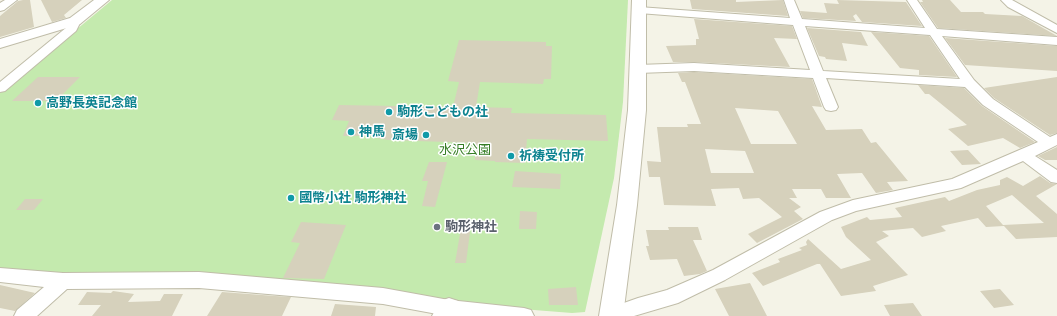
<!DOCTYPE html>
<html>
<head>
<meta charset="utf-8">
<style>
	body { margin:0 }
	canvas { display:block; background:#f4f3e7 }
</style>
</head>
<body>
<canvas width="1057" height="316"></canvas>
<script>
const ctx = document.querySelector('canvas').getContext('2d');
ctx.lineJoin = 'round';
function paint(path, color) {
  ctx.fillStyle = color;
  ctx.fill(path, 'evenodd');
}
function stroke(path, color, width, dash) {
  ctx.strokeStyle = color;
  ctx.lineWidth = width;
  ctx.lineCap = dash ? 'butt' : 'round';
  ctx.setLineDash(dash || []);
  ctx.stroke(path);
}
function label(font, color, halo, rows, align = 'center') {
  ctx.font = font + ' "Noto Sans","Noto Sans JP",sans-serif';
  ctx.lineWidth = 3;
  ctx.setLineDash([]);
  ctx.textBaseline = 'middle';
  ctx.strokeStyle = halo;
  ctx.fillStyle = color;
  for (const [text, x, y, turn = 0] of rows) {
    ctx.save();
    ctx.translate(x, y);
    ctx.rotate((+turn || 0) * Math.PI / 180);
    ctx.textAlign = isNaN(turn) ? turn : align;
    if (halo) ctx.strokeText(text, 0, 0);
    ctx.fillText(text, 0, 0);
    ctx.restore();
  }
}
const green = new Path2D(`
	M112,0h516l-5,102 -9,76 -29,134 -13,1 -572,-45v-175z`);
const building = new Path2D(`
	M23,0h7l4,27 -34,10v-21l18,-15z
	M41,0h41l-18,15 2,3 -14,4z
	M690,0h46v2l47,-2 5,16 -96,-7z
	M837,0l69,2 16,24 -60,-4 -6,-8 -3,2 3,5 -53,-3 -3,-7 27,2 -3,-10 15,1z
	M922,0h28l11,12h22l2,2 37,2 35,20 -119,-8 -18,-26h3z
	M694,19l98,7 5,13 -23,-1 16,29 -96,-5h-21l-7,-16 30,-1v-6h3z
	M807,28l54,4 7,14 -26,-3 5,18 -21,-2 -1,-2 -6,-1z
	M871,32l58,4 28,41 -38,-2v-5l-19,-2z
	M945,38l112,8v25l-92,-6z
	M459,40l87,2v4h6l-1,33h-7l-1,5 -63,-2 -4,25 36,1 -1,5 95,2 2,26 -81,-2 -2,24 -30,-1v-1l-20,-1v-17l-87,-3 -11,-2 1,-2h-35l6,-15 -17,-1 7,-15 114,2 6,-25 -11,-1z
	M694,72l118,7 10,28 -10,-1 14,24 36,-1 9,14 5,-1 32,39 -21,1 6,8 -17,3 -14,-20 -25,1 14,24h-25l-5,-9h-29l5,9h-8l12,9 -7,4 9,8 -46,24 -9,-9 34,-17 -23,-19 -16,1 -4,-11 -28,1 5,17 -52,-1 -4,-28h-11l-2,-16 14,1 -4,-35h31l-1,-3h14l-16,-42h-3l-4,-9zM735,108l43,3 19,33h-46zM705,149l40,2 9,22h-43z
	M38,77h42l-24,24h-44z
	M1057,77v56l-7,2 -56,-37 -10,-10z
	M918,85l46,3 18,18 53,36 -15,6 -17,-10 -35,8 -20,-17 19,-4 -38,-31h-4z
	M1057,147v13h-12l-7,-4z
	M968,150l13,14 -19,1 -12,-14z
	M429,162h18l-12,45 -13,-1 6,-25h-6z
	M515,171l46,3 -1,15 -48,-2z
	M1040,176l10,7 7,1 -21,12 21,18v23l-41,2 -12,-13 -18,1 -8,-9 -37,8 5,5 -24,6 -9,-9 -31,3 7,5 -13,6 32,33 -35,11 3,5 -35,5 -21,-32h-3l-54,22 -11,-13 28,-11 -2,-3 24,-9 -3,-2 8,-3 -1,-3 2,-3 33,30 30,-9 -25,-23 -5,-10 26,-10 3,3 32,-3 -7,-9 50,-11 4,4 28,-11 23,-5v-5l7,-3 16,9zM1012,195l32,28 -41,2 -17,-19z
	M25,199h18l-9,11h-18z
	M520,211l17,1 -1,17h-17z
	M301,222l45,3 -22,54 -41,-1 17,-35 -9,-1z
	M462,222l9,2 -5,39h-11z
	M668,227h30l4,13h-9l14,31 -7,3 -16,2 -7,-17 -27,1 -4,-14h3l-3,-16h23z
	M750,283l17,33h-38l-14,-27z
	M0,285l35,8 -20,18 -15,-3z
	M576,287l2,18h-29l-1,-16z
	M1000,289l14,16 -20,3 -14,-17z
	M113,291l21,3 -6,8 32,-1 4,-7h19l-11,22h-80l9,-11h-23l9,-13 24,1z
	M222,292l53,4 16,1 -9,19h-75z
	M913,303l9,13h-32l-6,-11z
	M335,304l41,3 -1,9h-44z`);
const minor = new Path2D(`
	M5,0h12l-13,10 -4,1v-8z
	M784,0h10l8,19 123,9 -18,-28h10l20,29 120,8v8l-115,-9 32,44 19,19 57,38 7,-3v11l-22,11 22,14v13l-6,-1 -28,-21 -62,27 -105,23 -24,9 -107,60 -47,23 -44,13h-33l3,-6 34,-12 29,-8 46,-20 107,-58 33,-12 99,-21 86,-37 -55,-37 -18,-18 -139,-9 12,29 -2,3 -5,1 -5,-1 -2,-3 -11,-29 -119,-7 -56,2 -4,-1 -2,-3 2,-3 4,-1 56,-2 116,7 -17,-45 -154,-12 -5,-3 5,-3 151,11zM805,26l125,9 30,44 -137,-8z
	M1001,0h11l45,25v8l-49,-26z
	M75,18l6,3 -5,10 -71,60 -5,1v-10l67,-55 4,-8z
	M0,268l63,5 136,-1 184,16 66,12 75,8 7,2 3,6h-86l-65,-12 -184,-16 -132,1 -30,27h-23l3,-6 27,-23 -44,-5z`);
const tertiary = new Path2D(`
	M94,0h15l-29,24 -80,24v-9l70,-21z
	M632,0h14v110l-9,95 -14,111h-24l18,-111 11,-95z
	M449,298l9,3 3,7 -4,8h-25l8,-15z`);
const markers = [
	[38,103,4,"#0f9aa8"],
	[389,112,4,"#0f9aa8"],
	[351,132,4,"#0f9aa8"],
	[426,135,4,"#0f9aa8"],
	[511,156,4,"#0f9aa8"],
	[291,198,4,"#0f9aa8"],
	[437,227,4,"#6b7280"]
];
const cultureNames = [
	["高野長英記念館",46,103],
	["駒形こどもの社",397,112],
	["神馬",359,132],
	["斎場",418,135,"right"],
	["祈祷受付所",519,156],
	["國幣小社 駒形神社",299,198]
];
const parkNames = [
	["水沢公園",465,150]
];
const worshipNames = [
	["駒形神社",445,227]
];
paint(green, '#c4eaae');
paint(building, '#d6d1bc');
stroke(minor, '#c0bda9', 2);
stroke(tertiary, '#c0bda9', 2);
paint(minor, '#fff');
paint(tertiary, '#fff');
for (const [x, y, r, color] of markers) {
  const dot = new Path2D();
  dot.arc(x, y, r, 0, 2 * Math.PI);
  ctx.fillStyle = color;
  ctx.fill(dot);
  stroke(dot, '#fff', 1.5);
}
label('bold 13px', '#0d838f', '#fff', cultureNames, 'left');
label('13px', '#367d26', '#fff', parkNames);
label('bold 13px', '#5b616d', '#fff', worshipNames, 'left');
</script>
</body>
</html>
